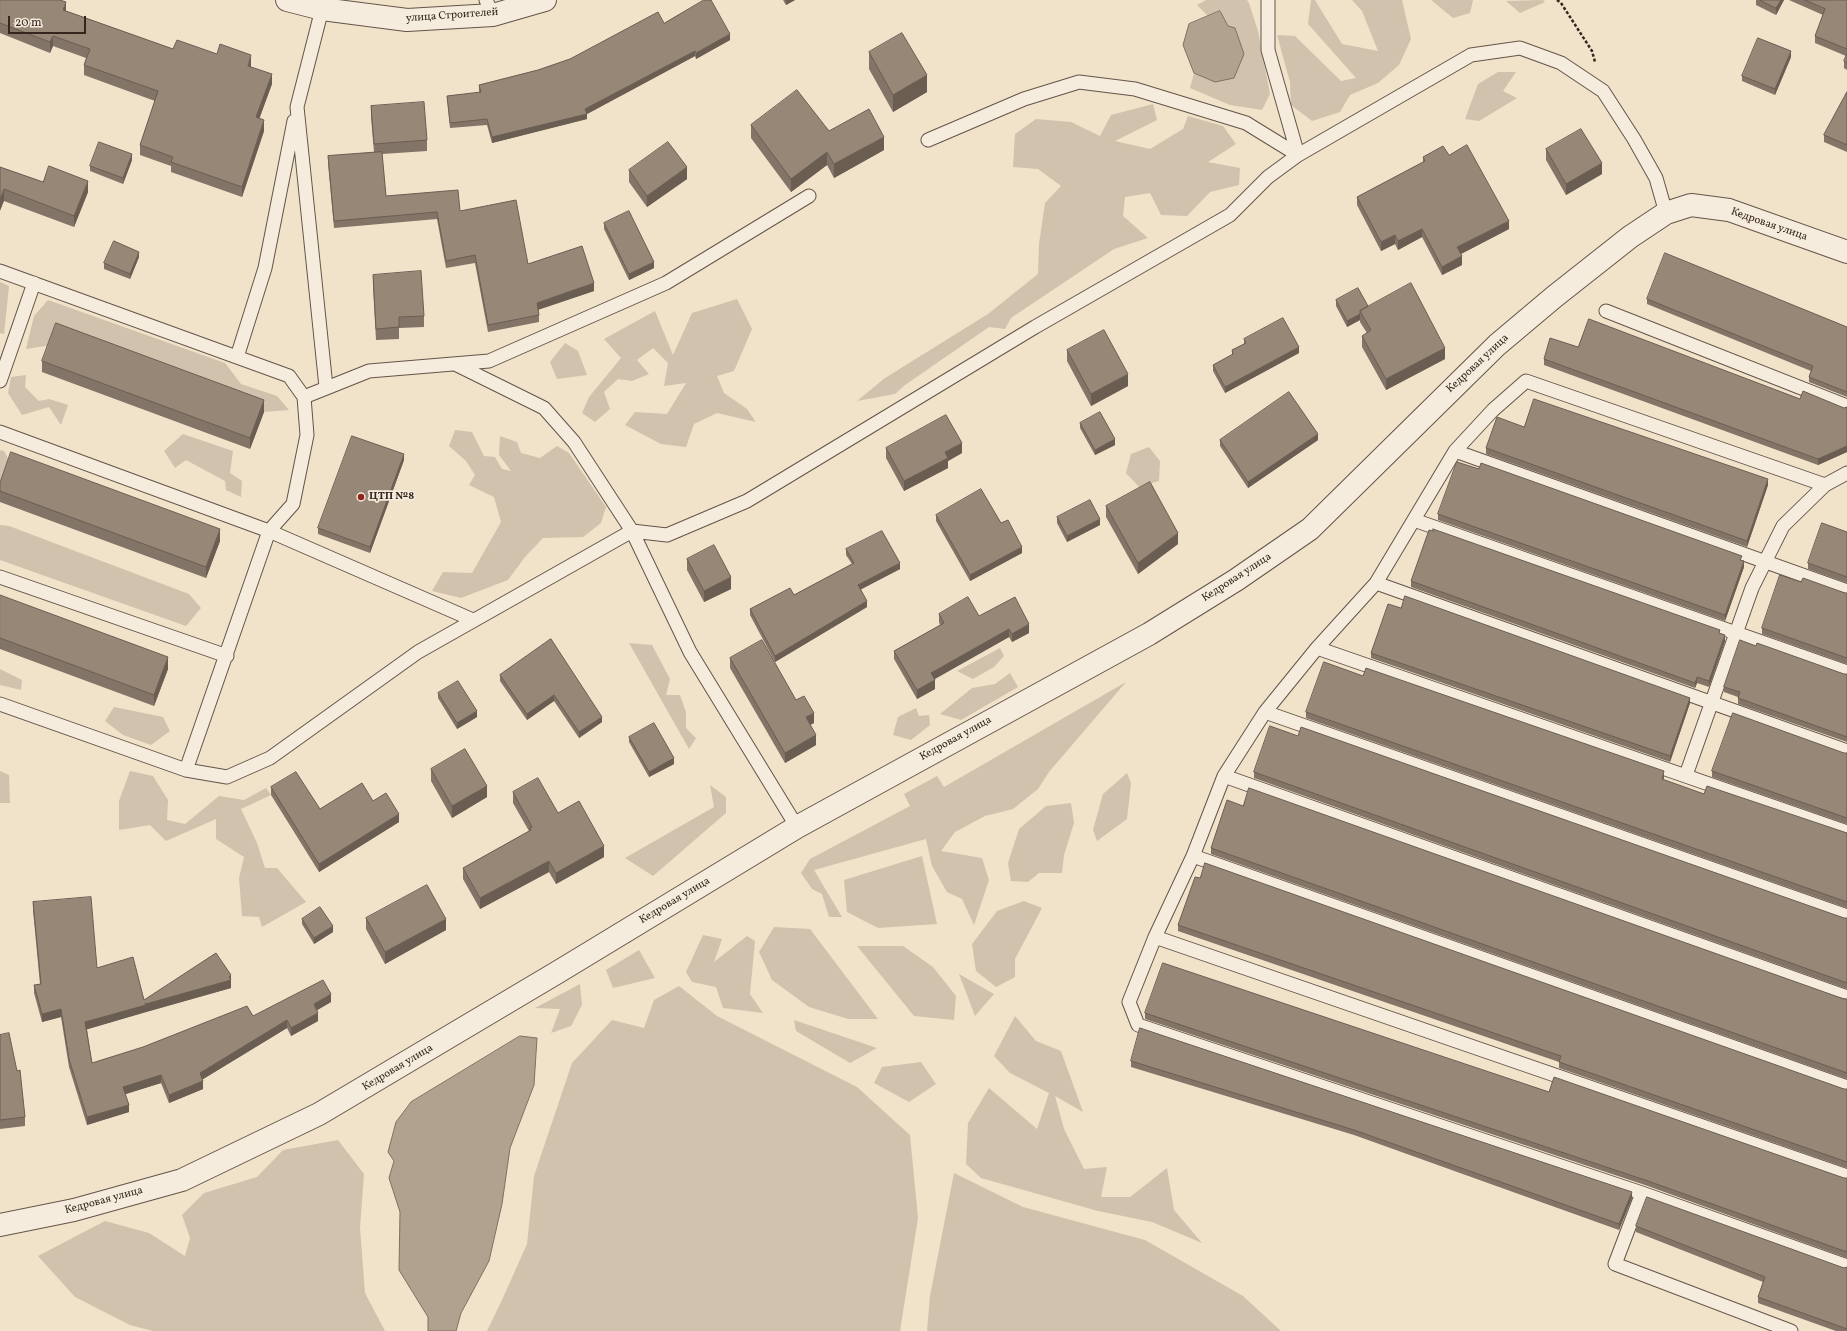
<!DOCTYPE html>
<html>
<head>
<meta charset="utf-8">
<style>
	body { margin:0 }
	#map { position:relative; width:1847px; height:1331px; overflow:hidden; background:#f1e2ca; font-family:Vollkorn,serif }
	canvas { display:block }
	.scale { position:absolute; left:8px; top:16px; width:78px; height:18px; box-sizing:border-box; border:2px solid #35251d; border-top:0; padding-left:5px; font-size:12px; line-height:14px; white-space:nowrap; color:#35251d; -webkit-text-stroke:3px #f6ecdd; paint-order:stroke }
</style>
</head>
<body>
<div id="map">
<canvas width="1847" height="1331"></canvas>
<div class="scale">20 m</div>
</div>
<script>
const ctx = document.querySelector('canvas').getContext('2d');
ctx.lineJoin = 'round';
function paint(path, color) {
  ctx.fillStyle = color;
  ctx.fill(path, 'evenodd');
}
function stroke(path, color, width, dash) {
  ctx.strokeStyle = color;
  ctx.lineWidth = width;
  ctx.lineCap = dash ? 'butt' : 'round';
  ctx.setLineDash(dash || []);
  ctx.stroke(path);
}
function label(font, color, halo, rows, align = 'center') {
  ctx.font = font + ' Vollkorn,serif';
  ctx.lineWidth = 3.5;
  ctx.setLineDash([]);
  ctx.textBaseline = 'middle';
  ctx.strokeStyle = halo;
  ctx.fillStyle = color;
  for (const [text, x, y, turn = 0] of rows) {
    ctx.save();
    ctx.translate(x, y);
    ctx.rotate((+turn || 0) * Math.PI / 180);
    ctx.textAlign = isNaN(turn) ? turn : align;
    if (halo) ctx.strokeText(text, 0, 0);
    ctx.fillText(text, 0, 0);
    ctx.restore();
  }
}
const green = new Path2D(`
	M1206,0h41l2,3 9,28 12,63 -8,16 -32,-5 -40,-17 4,-15 21,9 13,-56 -8,-15 -12,5 -11,-11z
	M1311,0h4l27,44 36,7 -16,-40 -10,-11h50l9,39 -12,26 -21,18 -28,12 -10,17 -28,9 -21,-16 -1,-23 -13,-47 18,1 46,45 15,-3 -48,-54z
	M1431,0h42l-3,13 -17,5z
	M1543,0l2,2 -25,11 -14,-12z
	M1498,72h18l-13,19 14,7 -38,23 -14,-2 13,-35z
	M1153,104l4,16 -42,21 35,8 33,-20 5,-13 35,10 13,18 -28,18 32,6 -1,17 -29,7 -23,24 -26,-1 -11,-22 -25,4 -2,19 25,22 -34,11 -103,69 -6,11 -16,-2 -84,58 -10,9 -38,7 28,-23 103,-64 50,-40 1,-30 6,-41 16,-17 -23,-17 -25,-2 2,-33 21,-15 35,3 29,14 11,-21z
	M0,282l9,4 -5,48 -4,-1z
	M737,299l15,30 -18,42 -17,5 7,17 23,16 9,13 -39,-9 -23,11 -8,23 -25,-3 -36,-19 10,-13 32,2 19,-31 -22,3 4,-23 -15,-15 -16,12 12,14 -17,7 -14,-2 -14,13 6,17 -15,13 -13,-9 7,-16 32,-39 -17,-19 51,-28 18,44 19,-42z
	M48,300l177,63 16,21 36,12 12,14 -25,2 -212,-67 -26,4 8,-33z
	M565,343l13,8 9,24 -30,4 -7,-17z
	M26,375l-1,12 14,14 10,-2 19,6 -7,20 -12,-18 -27,8 -14,-22 3,-16z
	M455,430l17,2 12,24 11,1 7,12 9,2 -12,-16 1,-19 17,6 4,11 19,5 17,-12 12,7 37,54 -5,16 -18,14 -40,1 -18,19 -17,23 -47,18 -29,-7 11,-19 29,1 29,-51 -7,-25 -25,-12 6,-10 -9,-14 -17,-15z
	M183,434l50,17 -3,22 12,8 -1,16 -15,-7 -1,-9 -39,-21 -11,8 -11,-17z
	M1149,447l11,14 -1,20 -20,6 -13,-14 5,-19z
	M0,450l4,1 7,13 -11,30z
	M0,525l9,1 180,68 12,14 -15,18 -186,-66z
	M629,643l23,2 18,34 -4,16h14l6,17v16l10,10 -7,11z
	M1000,648l4,8 -10,11 -21,12 -16,-8z
	M0,669l22,11 -1,10 -21,-5z
	M1010,673l8,14 -57,33 -21,-6 32,-26 23,-4z
	M1126,682l-77,90 -11,17 -25,20 -28,7 -30,16 -14,19 41,7 7,22 -15,45 -12,-26 -15,-7 -15,-26 -6,-27 -112,31 28,47h-13l-7,-23 -10,-5 -11,-16 9,-14 100,-53 -6,-12 33,-18 7,11z
	M114,707l49,10 7,14 -19,14 -28,-10 -18,-14z
	M916,708l3,8 10,-1 1,10 -19,15 -18,-5 5,-18z
	M0,771l9,4 1,28h-10z
	M130,771l23,5 15,24 -1,20 18,4 34,-28 25,4 22,-12 5,7 -30,14 16,34 8,25h12l29,34 -44,25 -3,-10 -17,-1 -3,-38 5,-21 -28,-18v-20l-50,22 -16,-16 -31,5v-29z
	M1127,773l4,10 -4,36 -30,22 -4,-11 10,-36z
	M710,785l16,12v16l-73,63 -28,-18 89,-51z
	M1071,803l3,20 -10,32 -2,18h-23l-11,9 -17,-1 -3,-18 11,-34 27,-23z
	M922,856l15,68 -59,4 -31,-16 -3,-32z
	M1024,901l18,7 -27,51v18l-19,10 -20,-16 -4,-27 25,-33z
	M774,927l36,2 68,90h-30l-39,-12 -37,-27 -13,-28z
	M703,935l19,4 -8,23 33,-26 8,5 -5,53 13,19 -40,-5 -7,-21 -24,-5 -6,-10z
	M857,946h46l30,21 23,29 -2,24 -40,-4z
	M639,950l16,28 -42,10 -7,-18z
	M959,974l35,20 -19,22z
	M580,984l2,21 -11,21 -20,7 9,-24 -25,-1z
	M679,986l38,30 140,71 53,48 8,83 -18,113h-413l15,-31 25,-56 7,-68 38,-113 40,-43 32,8 10,-28z
	M1015,1016l21,25 25,10 22,61 -28,-16 9,33 20,40 23,-2 -6,30h29l37,-29 7,42 28,33 -50,-21 -54,-11 -117,-33 -15,-14 2,-41 21,-35 48,41 12,-36 -39,-20 -16,-17z
	M794,1020l83,28 -27,15 -54,-32z
	M921,1062l15,22 -27,18 -35,-19 8,-16z
	M338,1140l26,34 -4,54 5,65 20,38h-232l-23,-6 -55,-28 -37,-41 67,-35 44,12 36,23 5,-18 -8,-23 22,-22 53,-16 26,-27z
	M954,1173l69,34 122,33 98,56 38,35h-354l3,-35z`);
const water = new Path2D(`
	M1220,11l8,15 7,2 9,26 -10,24 -19,4 -21,-9 -11,-28 6,-21z
	M520,1036l17,2 -3,47 -24,63 -8,56 -13,57 -28,52 -5,18h-28v-14l-29,-47 1,-58 -11,-34 5,-17 -6,-9 8,-30 15,-20z`);
const path = new Path2D(`
	M1557,0l4,3 31,48 3,11`);
const service = new Path2D(`
	M486,0l7,15
	M1268,0v50l30,105
	M322,9l-25,98 29,280
	M928,140l96,-41 55,-17 56,7 111,34 52,32
	M0,271l289,105 15,21 3,38 -14,69 -24,27 -83,239
	M1606,311l241,95
	M237,357l28,-89 29,-147
	M455,364l89,44 30,34 58,89 58,121 107,175
	M0,381l34,-98
	M304,397l65,-26 120,-10 177,-78 143,-87
	M0,432l269,99 204,89
	M1455,451l392,140
	M1825,485l-299,-104 -33,29 -38,41 -79,132 -59,65 -52,64 -41,64 -31,80 -38,81 -26,65 9,23 504,168 205,73
	M1414,520l433,152
	M0,577l227,79
	M1376,583l471,168
	M1317,648l530,184
	M0,704l186,66 41,7 43,-19 148,-106 214,-121 35,4 80,-34 288,-174 195,-112 38,-38 30,-22 173,-100 49,-7 41,15 42,28 31,48 22,39 10,35
	M1265,712l582,204
	M1686,775l66,-187 31,-62 42,-41 22,-12
	M1224,776l623,221
	M1193,856l654,231
	M1155,937l692,239
	M1642,1193l-27,71 176,67`);
const minor = new Path2D(`
	M287,0l35,9 85,11 86,-5 52,-15
	M0,1225l74,-15 108,-30 137,-66 239,-142 239,-145 352,-193 87,-54 74,-51 187,-184 57,-48 76,-60 36,-24 25,-8 38,5 118,42`);
const wall = new Path2D(`
	M0,0l66,11 107,38 44,5 34,12v1l21,17 -13,34 5,13 -22,66 -71,-25v-6l-31,-11v-10l15,-44 -71,-26v-10l2,-7 -33,-12 -3,7 -50,-20z
	M783,0h12l-9,5z
	M1756,0h28l-8,15 -20,-10z
	M1789,0h58v70l-3,-2v-7l2,-5 -31,-13v-7l8,-21z
	M664,23l66,17 -34,19 -1,-3 -108,58v5l-95,24 -5,-18 -37,3 -3,-32 32,-3v-8l59,-15 32,-11z
	M869,52l58,40 -34,20 -24,-43z
	M1791,57l-16,38 -33,-14v-5z
	M1847,92v60l-23,-10v-7z
	M371,106l56,34v11l-45,3 4,42 74,15 68,53 66,27 -56,19 1,5v7l-51,10 -13,-69 -29,5 -9,-49 -103,9 -6,-65v-7l46,-4 -3,-35z
	M751,125l78,6 55,19 -50,28 -7,-13 -36,27 -40,-54z
	M1546,149l56,25 -36,21 -20,-35z
	M1449,155l60,74 -48,25 1,11 -20,10 -20,-38 -24,13 -3,-6 -14,7 -24,-46v-8l66,-35v-5z
	M132,160l-9,24 -33,-13v-5z
	M0,167l43,15 45,10 -14,35 -70,-26z
	M629,170l58,9 -40,28 -18,-25z
	M604,223l50,45 -25,12 -25,-51z
	M139,257l-9,22 -26,-10v-6z
	M373,275l51,41v11l-25,1v11l-23,1 -3,-54z
	M1647,299l200,28v70l-38,-15v-5l2,-6 -164,-67z
	M1336,300l32,6 77,53 -59,31 -24,-43v-11l5,-3 -7,-11v-2l-13,7 -11,-21z
	M1244,339l55,14 -74,40 -12,-22v-6l19,-10v-5l12,-6z
	M1578,347l222,52 44,9 3,-1v45l-29,13 -274,-100v-6z
	M1067,350l61,36 -37,20 -24,-45z
	M42,361l222,51 -14,37 -208,-77z
	M1080,423l35,22 -20,10 -15,-27z
	M1524,427l244,58 -21,62 -261,-93v-6z
	M1220,440h98l-70,48 -28,-42z
	M886,448l76,5 -14,8v7l-44,23 -18,-33z
	M404,460l-34,93 -52,-19v-6z
	M0,483l220,58 -14,37 -206,-76z
	M1106,506l72,38 -40,30 -32,-57z
	M1438,514l304,46 2,7 -19,54 -287,-101z
	M936,515l65,8 21,30 -52,28 -34,-60z
	M1057,517l43,8 -33,17 -10,-19z
	M1847,532v51l-39,-14v-6z
	M846,549l54,20 -39,20 6,18 -92,55 -25,-47v-6l44,-14 58,-31 -6,-9z
	M687,559l44,30 -27,13 -17,-32z
	M1411,581l309,52 5,8 -16,46 -12,-4 -2,5 -284,-101z
	M1801,582l46,11v71l-85,-30v-6z
	M0,595l168,74 -14,37 -154,-57z
	M939,614l40,2 50,17 -17,9 -3,-5 -74,42v10l-18,10 -23,-40v-8l46,-26 -1,-3z
	M551,639l51,83 -23,16 -25,-37 -27,19 -27,-39v-6z
	M1756,646l88,28h3v68l-109,-38v-7l-14,-5v-5z
	M1371,653l319,50 -20,59 -299,-104z
	M730,658l66,42 18,23 -4,2 6,20 -31,18 -55,-95z
	M1363,676l301,101 -1,3 41,14 143,39v75l-541,-190v-6z
	M438,693l39,24 -20,12 -19,-31z
	M1298,736l546,182h3v71l-593,-211v-6z
	M629,737l45,27 -25,13 -20,-35z
	M1844,753h3v71l-135,-47v-6z
	M431,769l56,28 -35,21 -21,-37z
	M271,787l49,22 53,-8 26,21 -80,50 -48,-77z
	M513,792l45,21 46,44 -48,27 -7,-12 -69,37 -17,-30v-11l66,-37 -16,-28z
	M1211,848l636,151v80l-636,-225z
	M33,902l64,66 47,32 87,-25v13l-85,24 -59,17 5,34 161,-47 78,-14 -14,8 1,11 -27,15 -4,-8 -84,51v10l-34,14 -8,-20 -36,11 4,18 -42,13 -18,-58 -8,-50 -19,5 -8,-29v-8l6,-1 -7,-74z
	M366,918l80,12 -61,34 -19,-35z
	M302,919l31,13 -19,12 -12,-20z
	M1178,925l666,164h3v79l-288,-100v-6l-381,-131z
	M1145,1013l404,79 295,86h3v80l-202,-73 -500,-166z
	M0,1035l25,82v9l-25,3z
	M1131,1061l501,137 -13,32 -265,-95 -223,-68z
	M1636,1226l208,42 3,-1v64h-11l-78,-28v-6l5,-15 -127,-50z`);
const shadedWall = new Path2D(`
	M786,0h9l-9,5z
	M1781,0h3l-8,15v-7z
	M66,2v11l-3,-3z
	M730,34v6l-34,19v-6z
	M53,36v10l-3,7v-11z
	M695,51v5l-108,58v5l-95,24v-6l93,-28z
	M1791,51v6l-16,38v-6z
	M251,55v11l-3,10v-10z
	M272,74v10l-16,44v-11z
	M927,75v17l-34,20v-17z
	M264,120v11l-22,66v-10z
	M884,137v13l-50,28v-14z
	M827,152v13l-36,27v-13z
	M132,154v6l-9,24v-6z
	M1602,163v11l-36,21v-11z
	M687,167v12l-40,28v-11z
	M88,181v11l-14,35v-11z
	M4,189v12l-4,10v-11z
	M1509,221v8l-52,27v-9z
	M1422,229v8l-24,13v-9z
	M1395,235v9l-14,7v-9z
	M139,252v5l-9,22v-5z
	M1462,256v9l-20,10v-8z
	M654,262v6l-25,12v-6z
	M594,283v8l-57,19v-7z
	M1360,314v6l-13,7v-6z
	M1299,347v6l-74,40v-6z
	M1445,348v11l-59,31v-11z
	M1128,374v12l-37,20v-12z
	M264,400v12l-14,37v-11z
	M1318,434v6l-70,48v-6z
	M1115,439v6l-20,10v-5z
	M962,443v10l-14,8v7l-44,23v-10l41,-29z
	M1847,446v6l-29,13v-6z
	M404,454v6l-34,93v-6z
	M1768,479v6l-21,62v-6z
	M1100,519v6l-33,17v-6z
	M220,529v12l-14,37v-11z
	M1178,533v11l-40,30v-11z
	M1022,547v6l-52,28v-6z
	M1744,561v6l-19,54v-6z
	M900,563v6l-42,22v-6z
	M731,577v12l-27,13v-11z
	M867,601v6l-92,55v-6z
	M1029,624v9l-17,9v-8z
	M1009,629v8l-78,44v-8z
	M1725,635v6l-16,46v-6z
	M168,657v12l-14,37v-11z
	M1697,677v6l-2,5v-5z
	M935,680v9l-18,10v-9z
	M554,695v6l-27,19v-6z
	M1690,698v5l-20,59v-6z
	M477,711v6l-20,12v-6z
	M814,713v10l-8,4v-10z
	M602,717v5l-23,16v-6z
	M816,735v10l-31,18v-10z
	M674,758v6l-25,13v-5z
	M1664,771v6l-2,8v-6z
	M487,786v11l-35,21v-12z
	M399,814v8l-80,50v-8z
	M604,846v11l-48,27v-11z
	M549,861v11l-69,37v-11z
	M446,919v11l-61,34v-12z
	M333,926v6l-19,12v-6z
	M231,975v13l-85,24v-8l83,-27z
	M331,994v8l-17,10v-8z
	M146,1005v7l-61,18v-8z
	M61,1009v8l-19,5v-8z
	M318,1013v8l-27,15v-8z
	M287,1020v8l-87,53v-8z
	M161,1075v8l-38,12v-8z
	M203,1081v8l-34,14v-8z
	M129,1105v7l-42,13v-8z
	M1632,1192v6l-13,32v-6z`);
const building = new Path2D(`
	M0,0h60l6,2 -3,8 110,39 4,-9 40,14 3,-10 31,11 -3,11 24,8 -16,43 8,3 -22,67 -71,-25 2,-5 -33,-12 18,-54 -74,-26 6,-16 -37,-13 -3,6 -50,-19z
	M704,0h7l19,34 -34,19 -1,-2 -110,58 2,5 -95,23 -5,-18 -37,4 -3,-27 34,-4 -2,-7 59,-15 32,-11 88,-47 6,11z
	M1760,0h21l-5,8z
	M1805,0h42v49l-32,-13 10,-27z
	M902,33l25,42 -34,20 -24,-43z
	M1758,38l33,13 -16,38 -33,-13z
	M1847,54v9l-3,-2z
	M797,90l32,41 40,-22 15,28 -50,27 -7,-12 -36,27 -40,-54z
	M1847,92v53l-23,-10z
	M424,102l3,38 -53,4 -3,-38z
	M1581,129l21,34 -36,21 -20,-35z
	M99,142l33,12 -9,24 -33,-12z
	M668,142l19,25 -40,29 -18,-26z
	M1467,145l42,76 -52,26 5,9 -20,11 -20,-38 -24,12 -3,-6 -14,7 -24,-45 68,-36 -2,-4 20,-11 6,9z
	M382,152l4,44 72,-6 2,21 56,-11 12,64 54,-18 12,37 -57,20 2,12 -51,10 -13,-70 -29,6 -9,-49 -103,9 -6,-65z
	M49,166l39,15 -14,35 -70,-27 -4,11v-33l43,15z
	M629,211l25,51 -25,12 -25,-51z
	M114,241l25,11 -9,22 -26,-11z
	M1665,253l182,74v65l-38,-15 4,-11 -166,-67z
	M421,271l3,45 -25,1v10l-23,2 -3,-54z
	M1411,283l34,65 -59,31 -24,-43 9,-6 -11,-19z
	M1358,288l10,18 -8,5v3l-13,7 -11,-21z
	M1283,318l16,29 -74,40 -12,-22 20,-11 -1,-4 14,-7 -2,-4z
	M1589,319l211,80 3,-8 41,17 3,-1v39l-29,13 -274,-100 6,-21 28,9z
	M56,323l208,77 -14,38 -208,-77z
	M1104,330l24,44 -37,20 -24,-44z
	M1289,392l29,42 -70,48 -28,-42z
	M1534,399l234,80 -21,62 -261,-93 11,-31 27,10z
	M1100,412l15,27 -20,11 -15,-27z
	M946,415l16,28 -17,9 3,6 -44,23 -18,-33z
	M352,436l52,18 -34,93 -52,-19z
	M11,452l209,77 -14,38 -206,-76v-8z
	M1457,462l22,7 2,-6 261,93 -2,4 4,1 -19,54 -287,-101z
	M1150,482l28,51 -40,30 -32,-57z
	M981,489l20,34 7,-3 14,27 -52,28 -34,-60z
	M1090,500l10,19 -33,17 -10,-19z
	M1822,523l25,9v45l-39,-14z
	M1433,529l287,101 -1,3 6,2 -16,46 -12,-4 -2,6 -284,-102 18,-51 4,1z
	M882,531l18,32 -42,22 9,16 -92,55 -25,-47 40,-21 4,7 60,-32 -8,-14z
	M714,545l17,32 -27,14 -17,-32z
	M1780,575l21,7 2,-4 42,15h2v65l-85,-30z
	M0,595l168,62 -14,38 -154,-57z
	M1405,596l285,102 -20,58 -299,-103 17,-49 13,4z
	M968,597l11,19 36,-19 14,27 -17,10 -3,-5 -78,44 4,7 -18,10 -23,-39 50,-28 -5,-9z
	M551,639l51,78 -23,15 -25,-37 -27,19 -27,-39z
	M762,640l34,60 8,-4 10,17 -8,4 10,18 -31,18 -55,-95z
	M1740,640l16,6 1,-3 87,31h3v63l-109,-39 2,-6 -16,-5z
	M1324,662l39,14 3,-8 298,103 -2,8 42,15 3,-8 140,47v69l-541,-190z
	M458,681l19,30 -20,12 -19,-30z
	M1733,713l111,40h3v65l-135,-47z
	M654,723l20,35 -25,14 -20,-35z
	M1270,726l28,10 3,-9 543,191h3v65l-593,-211z
	M465,749l22,37 -35,20 -21,-37z
	M296,772l24,37 42,-26 11,18 13,-8 13,21 -80,50 -48,-77z
	M538,778l20,35 21,-12 25,45 -48,27 -7,-12 -69,37 -17,-30 68,-38 -1,-2 2,-1 -19,-35z
	M1249,788l595,211h3v74l-636,-225 16,-48 16,6z
	M1205,863l639,226h3v73l-288,-100 2,-6 -383,-131 17,-48 5,1z
	M427,885l19,34 -61,33 -19,-34z
	M91,897l6,71 36,-11 11,43 72,-47 15,22 -2,2 2,3 -85,24 -1,-1 1,2 -61,17 7,41 51,-16 104,-41 6,10 70,-36 8,14 -17,10 4,9 -27,15 -4,-8 -87,53 3,8 -34,14 -8,-20 -38,12 6,18 -42,12 -18,-58 -8,-50 -19,5 -8,-29 7,-1 -8,-82z
	M320,907l13,19 -19,12 -12,-19z
	M1163,963l386,129 5,-15 290,101h3v74l-202,-72 -500,-167z
	M1140,1028l492,164 -13,32 -265,-94 -223,-69z
	M9,1033l8,38 3,-1 5,47 -25,3v-85z
	M1647,1197l197,71 3,-1v62l-89,-32 7,-20 -129,-51z`);
const markers = [
	[361,497,4,"#8f2418"]
];
const streetNames = [
	["улица Строителей",452,16,-4],
	["Кедровая улица",1769,225,19],
	["Кедровая улица",1478,364,-43],
	["Кедровая улица",1237,578,-33],
	["Кедровая улица",956,739,-29],
	["Кедровая улица",675,901,-31],
	["Кедровая улица",398,1068,-31],
	["Кедровая улица",104,1201,-15]
];
const poiNames = [
	["ЦТП №8",369,497]
];
paint(green, '#d1c2ad');
paint(water, '#b1a28f');
stroke(water, '#7f7061', 1);
stroke(service, '#645448', 15);
stroke(minor, '#645448', 24);
stroke(path, '#35251d', 2.5, [3, 2]);
stroke(service, '#f6ecdd', 13);
stroke(minor, '#f6ecdd', 22);
paint(wall, '#827466');
paint(shadedWall, '#6a5e53');
paint(building, '#978777');
stroke(building, '#6a5e53', 1);
for (const [x, y, r, color] of markers) {
  const dot = new Path2D();
  dot.arc(x, y, r, 0, 2 * Math.PI);
  ctx.fillStyle = color;
  ctx.fill(dot);
  stroke(dot, '#f6ecdd', 1.5);
}
label('11px', '#35251d', '#f6ecdd', streetNames);
label('bold 11px', '#35251d', '#f6ecdd', poiNames, 'left');
</script>
</body>
</html>
